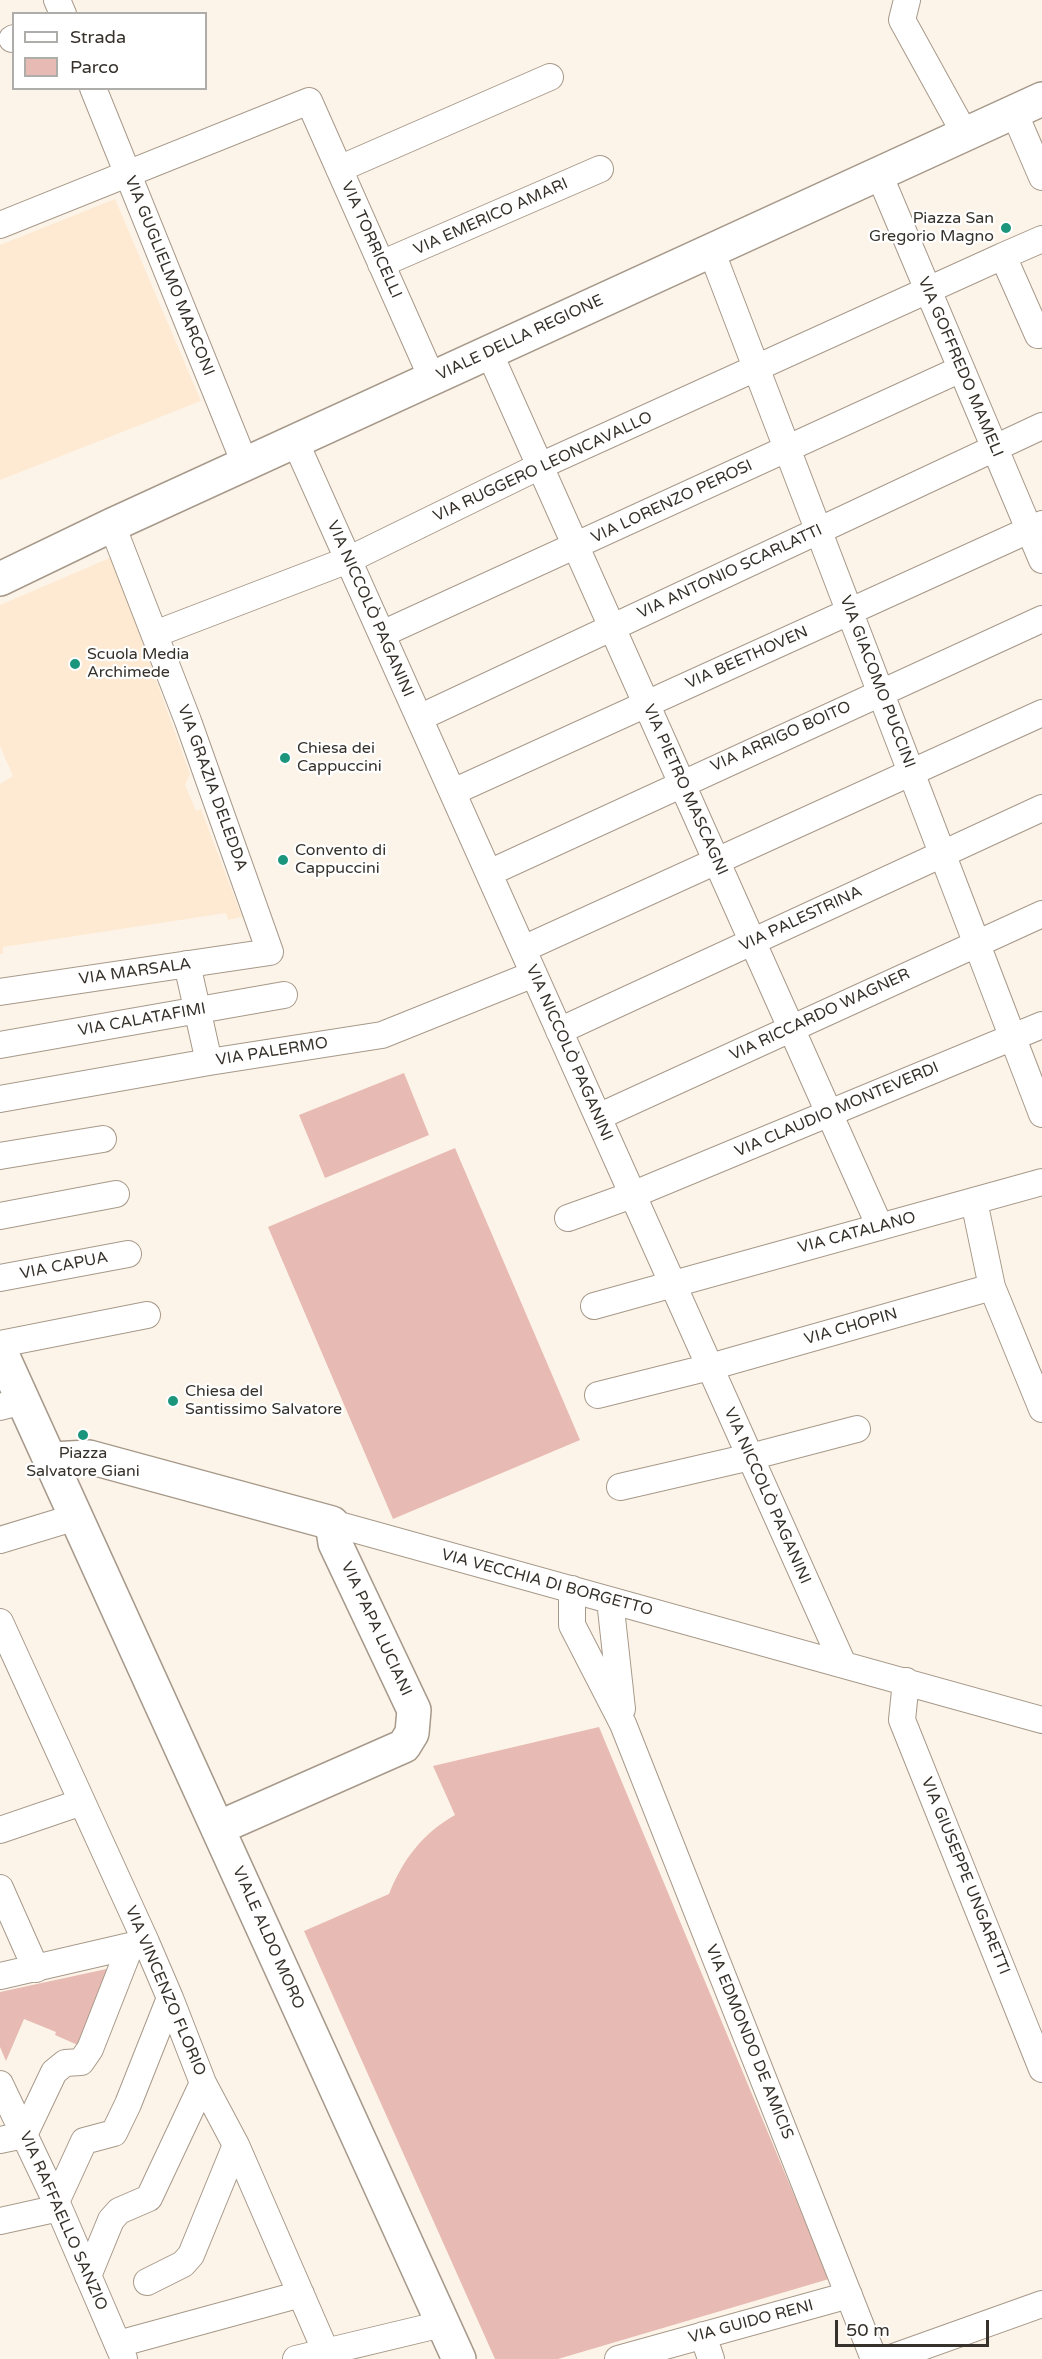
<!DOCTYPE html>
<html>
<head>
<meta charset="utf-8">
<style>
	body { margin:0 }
	#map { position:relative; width:1042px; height:2359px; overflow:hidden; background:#fdf4e9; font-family:"Varela Round",sans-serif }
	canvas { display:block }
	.legend { position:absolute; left:12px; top:12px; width:195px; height:78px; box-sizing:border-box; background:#fff; border:2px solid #afadaa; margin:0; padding:8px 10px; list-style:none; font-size:18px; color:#36312a }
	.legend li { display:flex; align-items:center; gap:12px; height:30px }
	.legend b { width:30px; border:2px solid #afadaa }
	.scale { position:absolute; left:835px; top:2320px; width:154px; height:27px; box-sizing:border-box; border:3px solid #36312a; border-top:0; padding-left:8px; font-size:18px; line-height:21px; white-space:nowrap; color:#36312a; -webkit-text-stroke:4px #fff; paint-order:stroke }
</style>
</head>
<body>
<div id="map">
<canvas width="1042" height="2359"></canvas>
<ul class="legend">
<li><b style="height:8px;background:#fff"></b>Strada</li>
<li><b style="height:16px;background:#e7bbb3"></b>Parco</li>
</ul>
<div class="scale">50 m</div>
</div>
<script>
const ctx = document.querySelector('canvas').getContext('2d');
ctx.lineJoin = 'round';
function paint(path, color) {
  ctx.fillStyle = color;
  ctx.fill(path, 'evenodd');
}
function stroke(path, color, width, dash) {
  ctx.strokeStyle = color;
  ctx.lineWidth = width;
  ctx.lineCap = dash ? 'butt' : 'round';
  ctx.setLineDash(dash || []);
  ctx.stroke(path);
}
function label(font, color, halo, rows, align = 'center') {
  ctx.font = font + ' "Varela Round",sans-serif';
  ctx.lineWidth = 4.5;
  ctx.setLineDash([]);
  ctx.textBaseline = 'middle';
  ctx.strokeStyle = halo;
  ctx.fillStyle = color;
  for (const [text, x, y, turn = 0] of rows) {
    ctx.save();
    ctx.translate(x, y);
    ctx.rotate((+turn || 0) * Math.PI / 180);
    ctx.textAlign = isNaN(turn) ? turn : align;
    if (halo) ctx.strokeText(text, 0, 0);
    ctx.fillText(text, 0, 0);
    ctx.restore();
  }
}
const built = new Path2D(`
	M115,199l86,202 -201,79v-235z
	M112,557l78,217 -5,11 11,26 5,-2 41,108 -14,3 -2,-7 -223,34v7h-3v-170l13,-8 -13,-30v-141z`);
const green = new Path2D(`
	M404,1073l25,62 -104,43 -26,-63z
	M455,1148l125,292 -187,79 -125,-292z
	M599,1727l230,552 -271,80h-63l-191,-428 85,-37c14,-35 34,-61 66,-79l-22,-49z
	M111,1968l-31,78 -25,-11 1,-3 -32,-13 -18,42 -6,-14v-55z`);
const minor = new Path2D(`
	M57,0l6,14
	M907,0l-5,20 63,114
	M12,39l2,-1
	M93,88l152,376
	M1014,112l28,65
	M339,169l211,-92
	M879,174l163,386
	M0,225l309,-124 123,277
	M711,250l331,864
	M381,264l219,-95
	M1038,335l-35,-79 39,-17
	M489,352l391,875
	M295,441l548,1223
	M155,634l193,-74 192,-94 463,-210
	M382,634l579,-265
	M419,718l623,-292
	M453,792l589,-268
	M489,873l553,-254
	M523,949l519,-236
	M187,964l22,98
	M0,992l270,-40 -82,-231 -76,-196
	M559,1031l483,-223
	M0,1045l284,-50
	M0,1099l209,-37 173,-27 152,-61
	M598,1117l444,-203
	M0,1156l103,-17
	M974,1201l18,86 50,122
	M0,1216l116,-22
	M568,1218l64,-23 410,-170
	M0,1278l128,-24
	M594,1306l448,-124
	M0,1344l147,-29
	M598,1395l112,-28 282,-80
	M0,1407l23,-6
	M620,1487l130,-30 107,-28
	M332,1523l710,197
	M0,1540l76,-23
	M572,1589v36l51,99 251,635
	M610,1600l12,109
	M0,1622l146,320 24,56 33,85 33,62 93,214
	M906,1681l-4,39 140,349
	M0,1830l82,-28
	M0,1888l36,81
	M0,1976l143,-33
	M0,2084l59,124 65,151
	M0,2140l24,-5 30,-63 11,-9 16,-1 9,-13 40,-102
	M56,2202l28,-61 30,-8 14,-29 42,-106
	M0,2221l59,-13
	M88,2276l23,-56 8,-9 30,-13 54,-115
	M147,2282l36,-18 8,-9 45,-110
	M703,2335l8,24
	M118,2344l183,-50
	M296,2359l146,-35
	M618,2359l231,-64
	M888,2359l154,-55`);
const major = new Path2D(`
	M0,579l112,-54 930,-426
	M0,1350l459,1009
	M51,1459l38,-2 243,66 3,20 79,167 -2,23 -8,13 -186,82`);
const markers = [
	[1006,228,6,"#1b957b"],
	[75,664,6,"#1b957b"],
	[285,758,6,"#1b957b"],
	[283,860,6,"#1b957b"],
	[173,1401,6,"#1b957b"],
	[83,1435,6,"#1b957b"]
];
const streetNames = [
	["VIA EMERICO AMARI",491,217,-24],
	["VIA TORRICELLI",371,240,66],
	["VIA GUGLIELMO MARCONI",169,276,68],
	["VIALE DELLA REGIONE",520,338,-25],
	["VIA GOFFREDO MAMELI",960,367,67],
	["VIA RUGGERO LEONCAVALLO",543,467,-25],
	["VIA LORENZO PEROSI",672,502,-25],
	["VIA ANTONIO SCARLATTI",730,572,-25],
	["VIA NICCOLÒ PAGANINI",370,609,66],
	["VIA BEETHOVEN",747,658,-24],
	["VIA GIACOMO PUCCINI",877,682,69],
	["VIA ARRIGO BOITO",781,737,-24],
	["VIA GRAZIA DELEDDA",212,788,70],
	["VIA PIETRO MASCAGNI",685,790,66],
	["VIA PALESTRINA",801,919,-25],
	["VIA MARSALA",135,972,-8],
	["VIA RICCARDO WAGNER",820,1015,-25],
	["VIA CALATAFIMI",142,1020,-10],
	["VIA PALERMO",272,1052,-9],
	["VIA NICCOLÒ PAGANINI",569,1053,66],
	["VIA CLAUDIO MONTEVERDI",837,1110,-23],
	["VIA CATALANO",857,1233,-15],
	["VIA CAPUA",64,1266,-11],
	["VIA CHOPIN",851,1327,-16],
	["VIA NICCOLÒ PAGANINI",767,1496,66],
	["VIA VECCHIA DI BORGETTO",547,1583,15],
	["VIA PAPA LUCIANI",376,1629,65],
	["VIA GIUSEPPE UNGARETTI",965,1876,68],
	["VIALE ALDO MORO",268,1938,66],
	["VIA VINCENZO FLORIO",165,1991,67],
	["VIA EDMONDO DE AMICIS",749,2042,68],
	["VIA RAFFAELLO SANZIO",63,2221,66],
	["VIA GUIDO RENI",751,2322,-15]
];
const poiNames = [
	["Piazza San",994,219,"right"],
	["Gregorio Magno",994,237,"right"],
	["Scuola Media",87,655],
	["Archimede",87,673],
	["Chiesa dei",297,749],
	["Cappuccini",297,767],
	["Convento di",295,851],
	["Cappuccini",295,869],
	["Chiesa del",185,1392],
	["Santissimo Salvatore",185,1410],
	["Piazza",83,1454,"center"],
	["Salvatore Giani",83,1472,"center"]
];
paint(built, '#feead2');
paint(green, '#e7bbb3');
stroke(minor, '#a79989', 28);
stroke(major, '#a79989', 36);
stroke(minor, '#fff', 26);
stroke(major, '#fff', 33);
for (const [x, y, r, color] of markers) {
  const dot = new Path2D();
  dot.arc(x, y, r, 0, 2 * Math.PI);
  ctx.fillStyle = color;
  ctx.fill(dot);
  stroke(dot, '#fff', 2);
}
label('16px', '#36312a', '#fff', streetNames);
label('16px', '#36312a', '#fff', poiNames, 'left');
</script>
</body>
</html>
